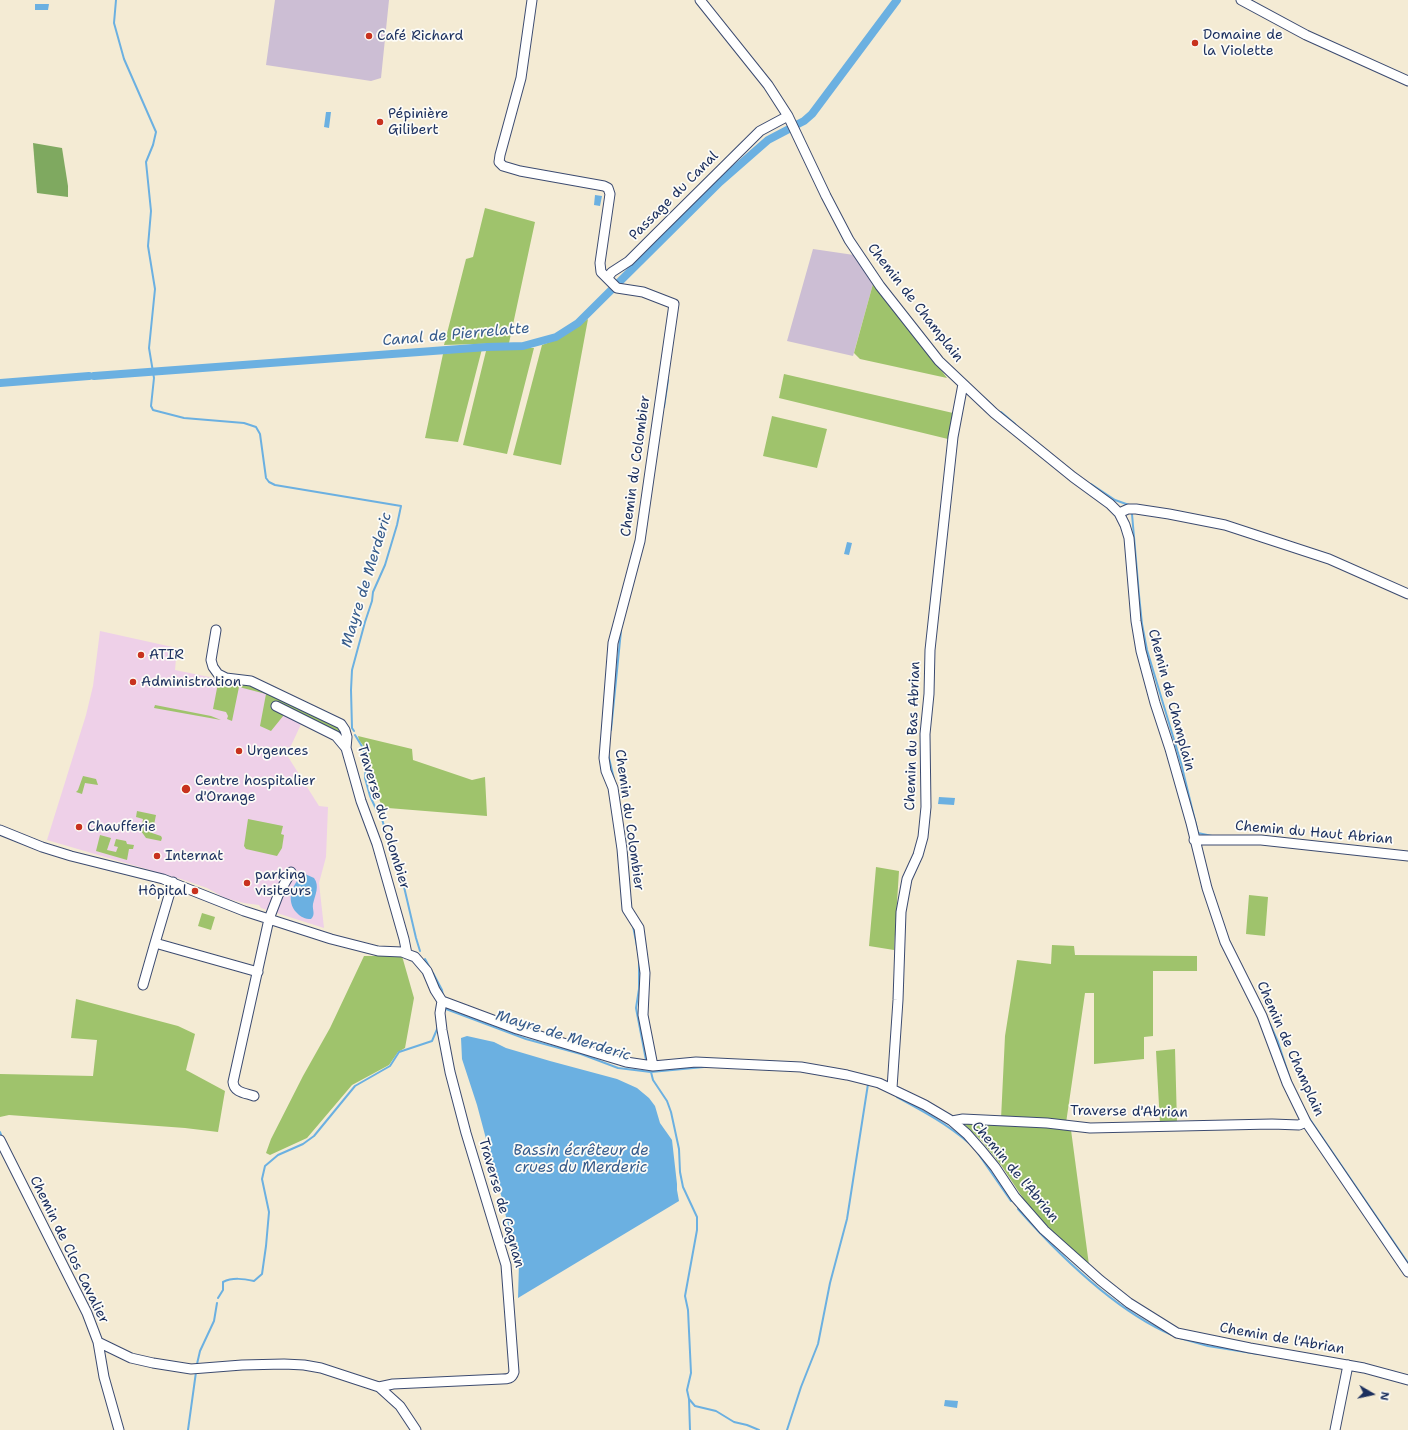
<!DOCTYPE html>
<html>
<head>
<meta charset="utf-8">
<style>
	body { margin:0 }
	#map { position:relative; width:1408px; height:1430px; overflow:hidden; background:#f4ebd4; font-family:"Shantell Sans",sans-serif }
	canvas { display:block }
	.north { position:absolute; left:1352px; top:1374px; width:40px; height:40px; -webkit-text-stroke:3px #fdfcf7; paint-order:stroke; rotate:99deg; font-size:11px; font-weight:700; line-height:16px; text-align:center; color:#1b2f5e }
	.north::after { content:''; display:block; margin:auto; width:14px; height:18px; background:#1b2f5e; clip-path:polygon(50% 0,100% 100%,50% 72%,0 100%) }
</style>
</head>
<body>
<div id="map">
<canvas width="1408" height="1430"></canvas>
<div class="north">N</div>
</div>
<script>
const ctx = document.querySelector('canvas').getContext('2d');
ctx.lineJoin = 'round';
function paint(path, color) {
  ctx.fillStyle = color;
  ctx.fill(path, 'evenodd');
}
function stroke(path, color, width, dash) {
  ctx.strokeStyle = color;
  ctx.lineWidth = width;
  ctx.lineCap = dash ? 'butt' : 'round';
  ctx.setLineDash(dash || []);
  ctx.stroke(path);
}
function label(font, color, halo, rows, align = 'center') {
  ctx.font = font + ' "Shantell Sans",sans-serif';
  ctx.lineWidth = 3.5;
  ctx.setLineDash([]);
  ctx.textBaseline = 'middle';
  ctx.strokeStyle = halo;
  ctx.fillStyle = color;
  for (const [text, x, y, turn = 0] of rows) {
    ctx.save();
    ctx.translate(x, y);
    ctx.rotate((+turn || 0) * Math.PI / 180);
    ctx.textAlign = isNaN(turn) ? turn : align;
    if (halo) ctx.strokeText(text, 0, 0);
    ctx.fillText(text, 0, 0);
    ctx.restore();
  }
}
const built = new Path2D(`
	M100,631l77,17 -2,22 44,9 49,14 34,29 -12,26 -6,-2 1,6 34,54 9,1 -2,50 -7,26 5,45 -63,-20 -2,-3 -15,-2 -19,-5 -18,-10 -23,-8 -137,-40 39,-125 7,-29z`);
const industrial = new Path2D(`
	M275,0h114l-8,78 -10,3 -105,-16z
	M813,249l41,6 19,29 -20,72 -66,-15z`);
const green = new Path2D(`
	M485,208l50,14 -26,121 -65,2 22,-86 7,-2z
	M873,284l65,82 9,12 -87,-19 -6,-6z
	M588,319l-27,146 -48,-10 29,-110 16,-6z
	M487,347l47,1 -27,106 -44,-9z
	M482,349l-24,93 -33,-4 18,-84z
	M784,374l169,39 -5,26 -169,-41z
	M772,416l55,13 -10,39 -54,-12z
	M221,678l29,4 90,43 3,10 -55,-25 -17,21 -11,-5 6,-32 -27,-7 -7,34 -5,-2 1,-3 -2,-4 -13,-3 5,-26z
	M155,705l56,11 10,4 -67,-12z
	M358,736l54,13 1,11 59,20 13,-3 2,39 -99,-8 -6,-2 -11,-26 1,-15 -5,-3 -2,-14 -6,-8z
	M83,776l13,3 2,6 -13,-2 -3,11 -6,-2 2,-2z
	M137,811l19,4 -2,10 2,4 -3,-1 -1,5 9,3 1,2 -1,3 -15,-3 -5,-7 2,-12 -7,-2z
	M248,819l35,7 -2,8 3,1 -2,13 -5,8 -31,-7 -2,-3z
	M100,835l11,3 -4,12 9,2 2,-5 -4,-1 2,-7 10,2 1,3 7,1 -1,4h-4l-2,11 -31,-9z
	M876,867l23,4 -5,79 -25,-4z
	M1249,895l19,2 -3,39 -19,-2z
	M202,913l13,4 -4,13 -13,-4z
	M1052,945l22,1 1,9 122,1v15h-44v65l-9,1v22l-50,5v-71h-9l-19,130 -65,-4 4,-83 12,-76 34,4z
	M364,956h38l12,42 -9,50 -7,4 -9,13 -37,20 -45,53 -37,17 -4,-2 5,-14 32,-63 27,-48z
	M76,999l102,27 17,8 -9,36 39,21 -7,41 -33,-4 -176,-13 -9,2v-43l93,2 4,-36 -26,-2z
	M1175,1049l2,74 -17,1 -4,-73z
	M994,1123l51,3 26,4 18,135 -40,-35 -22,-26 -26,-39 -20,-25 -17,-16z`);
const forest = new Path2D(`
	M33,143l29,5 6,38v11l-31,-4z`);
const water = new Path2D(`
	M35,4h14l-1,6h-13z
	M326,112h5l-2,16 -5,-1z
	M595,195l7,1 -2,10 -6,-1z
	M847,542l5,1 -3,12 -5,-1z
	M939,797l16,1 -1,7 -16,-1z
	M305,874l9,4c6,8 1,17 -1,26 -1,6 3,10 -2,15 -6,0 -10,-2 -14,-6 -12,-12 -5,-31 8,-39z
	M467,1036l27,6 12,6 44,13 67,18 20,9 12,10 6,8 5,17 12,17 5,44v6l2,11 -161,97 1,-35 -7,-20 -11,-48 -24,-90 -15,-46 -1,-21z
	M945,1400l13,1 -1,7 -13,-2z`);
const stream = new Path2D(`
	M116,0l-2,23 10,36 32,73 -3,13 -7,17 5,49 -3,35 7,43 -6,59 5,30 -3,28 2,4 31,8 60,5 12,4 4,7 6,44 3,4 6,3 126,21 -4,19 -12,40 -12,27 -1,9 -7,21 -13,48 -1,20 1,38 2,3
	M982,396l11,10
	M664,407l4,-27
	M1001,412l14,12
	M1091,484l24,16 14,5
	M1132,514l7,81 3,29 5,26 34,113 17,70 14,3
	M611,730l10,-99
	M355,735l8,13 3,15 -1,15 5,18 7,15 5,8 10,35 9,20 15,64 4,13
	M608,754l6,25
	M633,926l5,25
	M639,958v31l-3,19 10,52
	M425,959l5,9
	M433,973l9,17 1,6
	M446,1009l80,30 55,15 37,14 33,4 2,8 14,21 4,11 8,37 1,23 3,15 14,30v13l-12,66 3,14 3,63 -4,17 2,9 6,7 21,5 18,11 13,3 12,5
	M1270,1024l8,18 13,40
	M651,1072l53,-5
	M897,1097c26,14 50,27 72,46
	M1307,1115l101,148
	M0,1132l2,5
	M975,1149l36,52
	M1018,1209c40,45 98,102 154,126
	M218,1298l5,-8v-8c10,-5 21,-3 31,-1l8,-7 4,-28 3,-34 -7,-33 3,-13 13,-11 25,-11 11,-8 41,-50 35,-20 9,-14 33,-11 6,-14
	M1176,1337l32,9 50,8
	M197,1364l3,-13 14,-30 3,-18
	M689,1399l1,31
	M188,1430l8,-58
	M787,1430l14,-43 17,-43 12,-61 17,-64 21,-135`);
const canal = new Path2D(`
	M796,125l8,-4 8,-7 85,-114
	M94,376l393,-29 36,-1 33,-9 22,-14 142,-141 48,-42 21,-11
	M0,383l89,-7`);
const minor = new Path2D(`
	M532,0l-11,78 -21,77 -1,7 4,4 17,5 84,15 4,2 2,6 -10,69 1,9 16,16 26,4 31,12 -34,237 -27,102 -9,115 2,13 7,17 9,61 5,60 12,19 6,45 -2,42 10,51
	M700,0l68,85 20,31 38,80 23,44 31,46 59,75 55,52 79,64 37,27 9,9 6,12 4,13 7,83 5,30 14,52 15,46 21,74 16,65 18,54 37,74 25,67 19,39 102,150
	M1241,0l65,35 102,46
	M607,278l5,-6 17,-11 24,-24 107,-106 28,-15
	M1119,513l9,-4h8l33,5 56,11 104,34 79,35
	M216,630l-5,30 2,7 5,7 8,4 25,3 90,43 4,6 2,7 -1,11 6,21 9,32 16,43 27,95 3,15
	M276,706l60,30 10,12
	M0,830l42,17 29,9 92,23 81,32 87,28 47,12 24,1 5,2 8,3 12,14 8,19 7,11
	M1194,840h67l147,16
	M173,882l-18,61 103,29
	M143,985l12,-42
	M442,1001l75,28 109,33 27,4 43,-4 105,5 46,8 32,8 46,22 27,16 15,13 15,17 13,16 20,30 29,33 56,50 29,23 48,30 73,15 114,20 44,12
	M892,1088l6,-88 3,-88 6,-33 11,-24 5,-18 3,-30 -1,-73 4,-40 1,-44 23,-213 10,-53
	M254,1096c-8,-3 -20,-3 -21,-14l36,-163 10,-26 12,-21
	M952,1121l11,-2 84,4 43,5 182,-4 27,1 7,-3
	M0,1140l87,173 11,29 6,35 15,53
	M98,1342l33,16 22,5 38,6 51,-4 42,-1 20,1 17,3 58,19 21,19 16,24
	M379,1387l14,-3 109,-5c5,0 10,0 12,-7l-8,-107 -40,-132 -16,-61 -8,-42 -2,-17 2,-12
	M1335,1430l13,-65`);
const markers = [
	[369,36,4,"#c8321e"],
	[1195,43,4,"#c8321e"],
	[380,122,4,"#c8321e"],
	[141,655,4,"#c8321e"],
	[133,682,4,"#c8321e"],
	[239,751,4,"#c8321e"],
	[186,789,5,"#c8321e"],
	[79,827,4,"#c8321e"],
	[157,856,4,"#c8321e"],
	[247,883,4,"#c8321e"],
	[195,891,4,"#c8321e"]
];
const poiNames = [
	["Domaine de",1203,35],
	["la Violette",1203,51],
	["Café Richard",377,36],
	["Pépinière",388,114],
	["Gilibert",388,130],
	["ATIR",149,655],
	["Administration",141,682],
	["Urgences",247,751],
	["Centre hospitalier",195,781],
	["d'Orange",195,797],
	["Chaufferie",87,827],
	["Internat",165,856],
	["parking",255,875],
	["visiteurs",255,891],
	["Hôpital",187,891,"right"]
];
const streetNames = [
	["Passage du Canal",674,196,-45],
	["Chemin de Champlain",915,303,52],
	["Chemin du Colombier",636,466,-82],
	["Chemin de Champlain",1171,700,75],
	["Chemin du Bas Abrian",913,736,-88],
	["Traverse du Colombier",383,817,73],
	["Chemin du Colombier",629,820,82],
	["Chemin du Haut Abrian",1314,833,5],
	["Chemin de Champlain",1290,1049,66],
	["Traverse d'Abrian",1129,1112,1],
	["Chemin de l'Abrian",1015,1172,50],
	["Traverse de Cagnan",501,1203,74],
	["Chemin de Clos Cavalier",69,1250,64],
	["Chemin de l'Abrian",1282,1339,10]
];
const waterNames = [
	["Canal de Pierrelatte",456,335,-5],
	["Mayre de Merderic",367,580,-73],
	["Mayre de Merderic",563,1036,17],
	["Bassin écrêteur de",581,1151],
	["crues du Merderic",581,1168]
];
paint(built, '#eed0e8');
paint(industrial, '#ccbed4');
paint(green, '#9fc36c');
paint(forest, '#7fa960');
paint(water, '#6bb0e1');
stroke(stream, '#6bb0e1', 2);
stroke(canal, '#6bb0e1', 8);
stroke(minor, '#3c4b70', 11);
stroke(minor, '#fff', 9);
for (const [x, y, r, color] of markers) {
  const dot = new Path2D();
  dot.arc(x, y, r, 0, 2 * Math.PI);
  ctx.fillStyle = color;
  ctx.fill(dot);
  stroke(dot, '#fdfcf7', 1.5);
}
label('14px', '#1b2f5e', '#fdfcf7', poiNames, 'left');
label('14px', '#1b2f5e', '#fdfcf7', streetNames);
label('italic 15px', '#375c8c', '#fdfcf7', waterNames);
</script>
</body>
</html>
